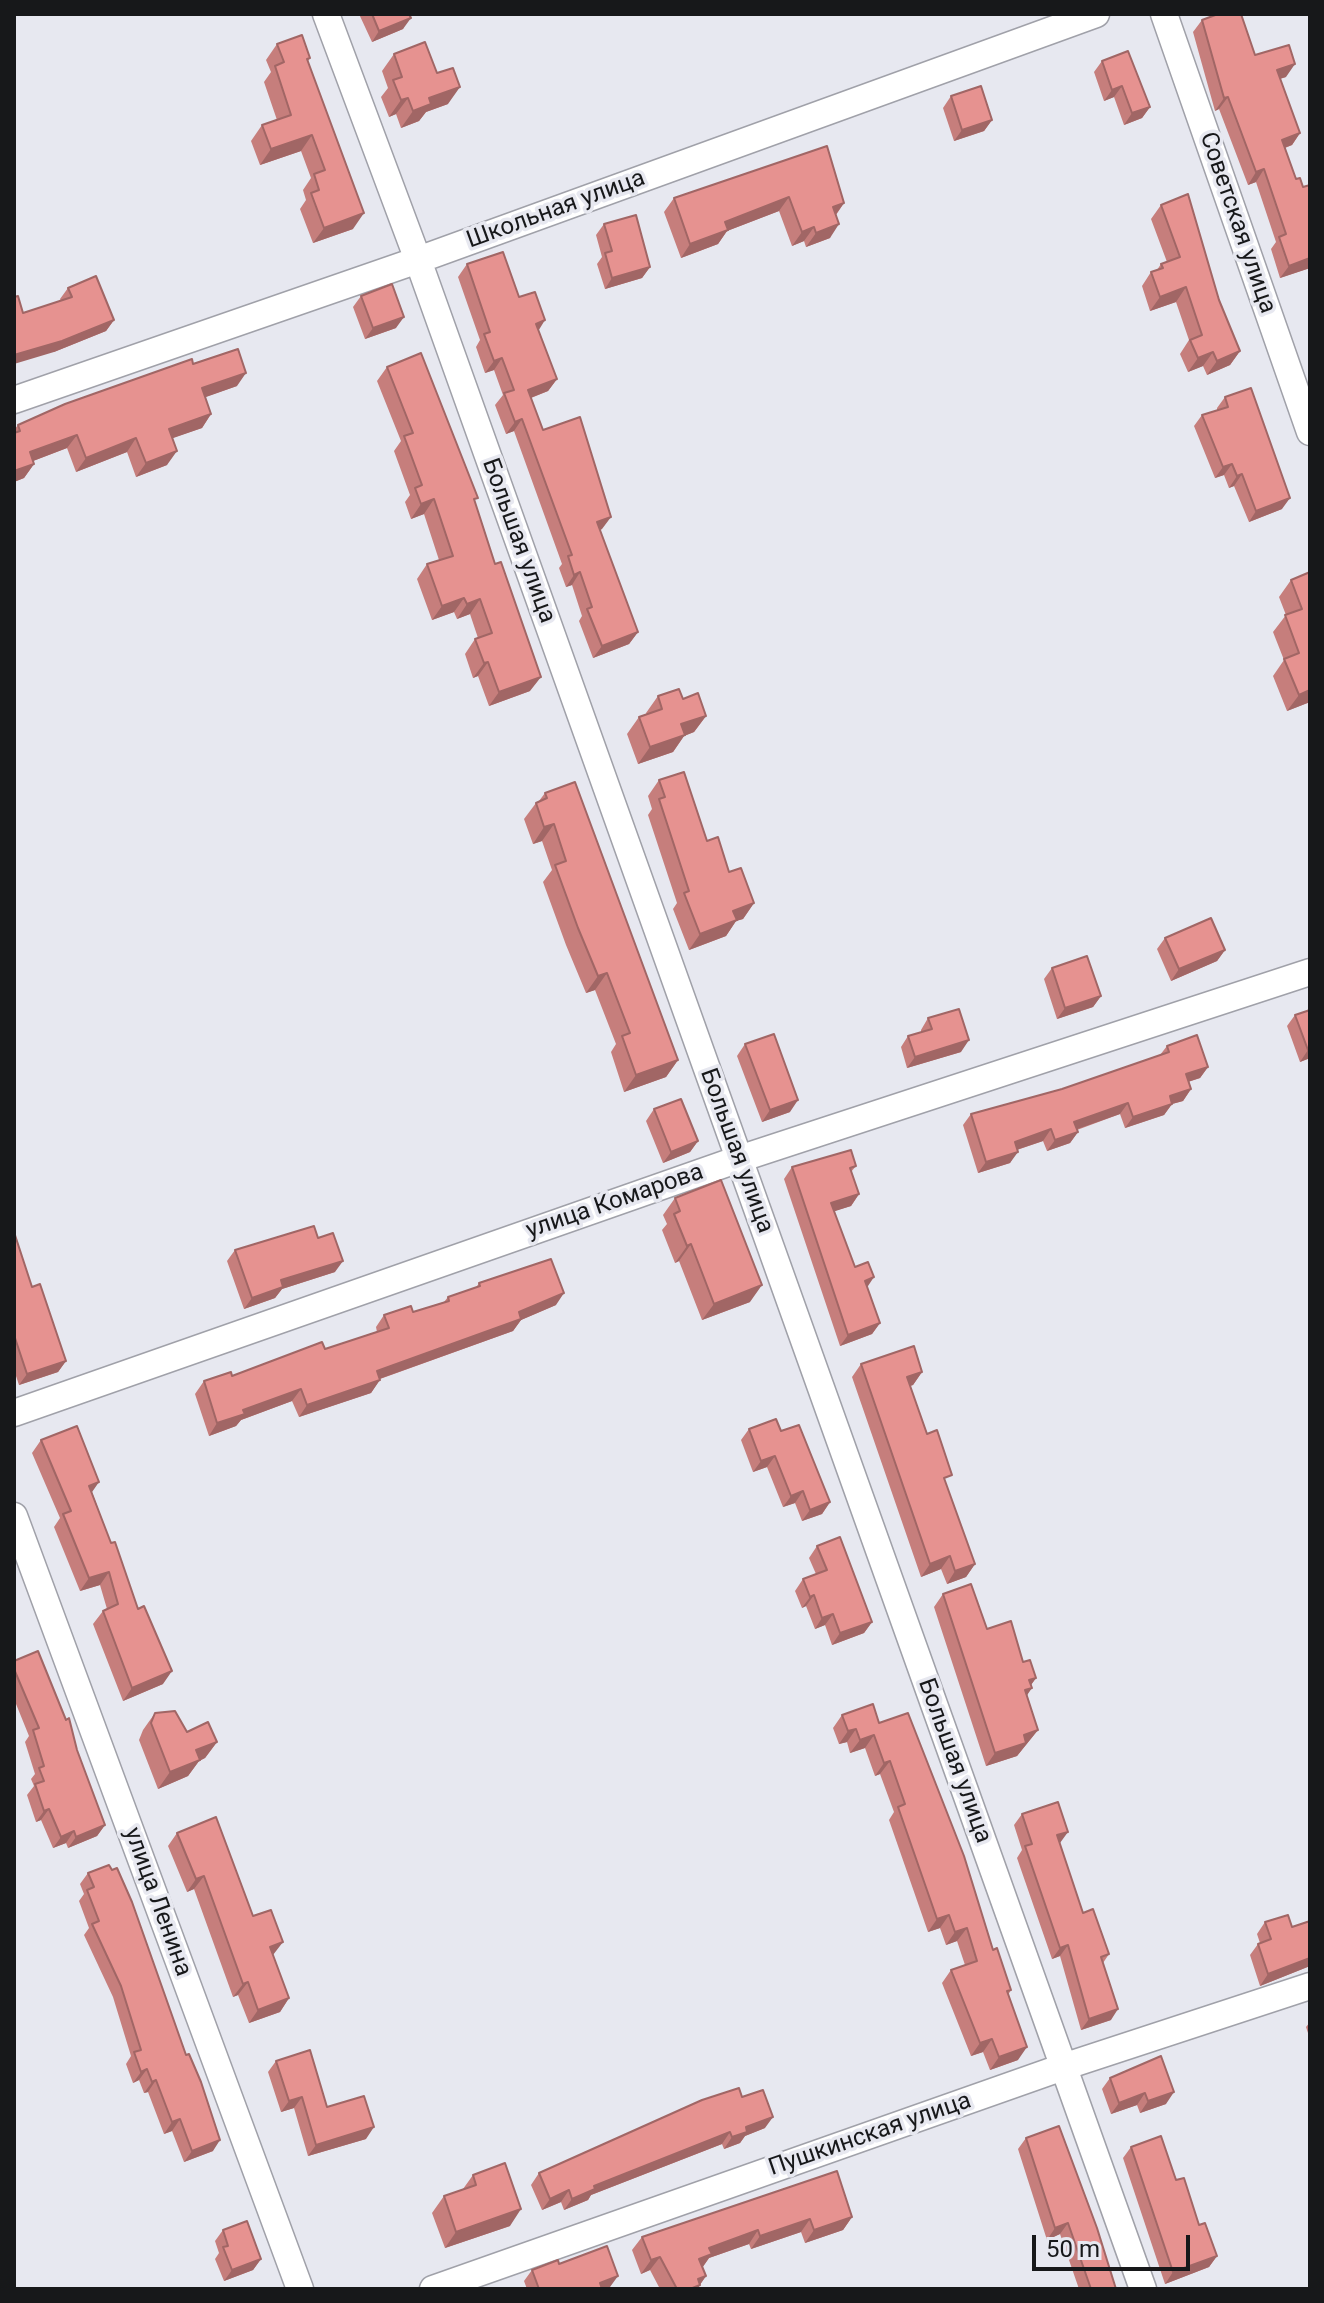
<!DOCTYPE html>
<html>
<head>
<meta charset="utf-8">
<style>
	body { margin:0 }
	#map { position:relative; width:1324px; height:2303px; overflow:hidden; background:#e7e8f0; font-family:Roboto,sans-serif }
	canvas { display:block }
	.frame { position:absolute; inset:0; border:16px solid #17181a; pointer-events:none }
	.scale { position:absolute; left:1032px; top:2235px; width:158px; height:36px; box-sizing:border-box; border:4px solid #17181a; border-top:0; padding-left:10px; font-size:24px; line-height:28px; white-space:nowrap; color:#17181a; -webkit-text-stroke:6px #e7e8f0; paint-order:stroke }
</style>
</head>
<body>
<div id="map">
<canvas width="1324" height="2303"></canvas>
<div class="frame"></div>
<div class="scale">50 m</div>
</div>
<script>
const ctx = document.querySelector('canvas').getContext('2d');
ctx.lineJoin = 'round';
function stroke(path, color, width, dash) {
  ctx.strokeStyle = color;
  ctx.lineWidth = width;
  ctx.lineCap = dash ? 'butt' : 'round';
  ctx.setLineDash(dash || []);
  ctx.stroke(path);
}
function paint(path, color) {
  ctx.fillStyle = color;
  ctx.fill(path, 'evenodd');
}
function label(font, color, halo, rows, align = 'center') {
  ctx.font = font + ' Roboto,sans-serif';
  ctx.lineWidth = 7;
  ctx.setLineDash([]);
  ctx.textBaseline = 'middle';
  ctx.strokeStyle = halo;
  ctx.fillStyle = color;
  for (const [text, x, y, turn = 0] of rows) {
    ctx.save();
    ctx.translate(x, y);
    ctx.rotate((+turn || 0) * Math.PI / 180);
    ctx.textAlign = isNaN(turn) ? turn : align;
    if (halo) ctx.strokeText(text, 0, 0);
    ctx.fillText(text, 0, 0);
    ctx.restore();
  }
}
const minor = new Path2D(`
	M326,14l92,246 725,2029
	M1164,14l146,418
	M14,400l404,-140 678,-246
	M14,1413l725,-254 571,-187
	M14,1516l286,773
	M433,2289l630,-222 247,-81`);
const wall = new Path2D(`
	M359,14h50l-6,15 -31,13z
	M1202,20l84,57 -6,2 20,54 -8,12 -7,3 11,31 7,8 7,-2v83l-30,10 -9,-29 5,-7 -20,-60 -8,3 -29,-76 -4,2 -22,-79z
	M277,44l33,14 -2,3 45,168 -40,14 -13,-34 6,-9 -3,-10 8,-12 -10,-27 -41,14 -9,-24 11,-16 15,-5 -13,-38 7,-10 -5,-12z
	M394,54l54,50 -22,8 -7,9 -18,7 -5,-14 -7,3 -8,-20 7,-9 -6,-17z
	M1102,61l48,46 -8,11 -18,7 -10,-28 -10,4 -10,-29z
	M951,96l41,24 -8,11 -30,10 -11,-33z
	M827,146l17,57 -8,12 -6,23 -24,9 -2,-6 -12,5 -13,-35 -52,20 -9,13 -37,14 -17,-46 10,-14z
	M1161,205l58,95 21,51 -10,14 -23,10 -4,-9 -15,6 -8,-18 9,-14 -13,-38 -26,9 -8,-25 9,-14 6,-2 4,-6 6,-2 -16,-43z
	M604,224l46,43 -8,11 -37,11 -8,-25 5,-7 -6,-22z
	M467,264l52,33 19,33 19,49 -9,12 -17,7 12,32 59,99 -2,1 38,102 -9,12 -36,14 -14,-37 3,-5 -10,-31 -6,2 -7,-19 3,-4 -48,-133 -8,3 -11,-29 8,-10 -9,-25 -9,3 -9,-26 4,-7 -22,-63z
	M68,288l46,32 -8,11 -52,21 -31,-39 38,-12 -1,-2z
	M361,296l35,32 -31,11 -12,-32z
	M193,364l44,22 -32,11 6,17 -9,14 -30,10 -5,27 -31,12 -9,-25 -51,20 -9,-24 -34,13 1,3 -10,14 -10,4v-52l4,-5z
	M387,367l88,135 55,189 -41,15 -11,-30 -5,2 -8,-24 10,-15 3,-1 -8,-24 -13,5 -3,-7 -22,8 -15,-41 10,-15 12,-4 -15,-46 -13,5 -6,-17 5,-7 -16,-44 7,-10 -24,-60z
	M1225,397l57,112 -33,13 -15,-36 -5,2 -5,-13 -9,3 -21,-52 8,-11 15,-5v-2z
	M1310,572v130l-23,9 -14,-35 11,-16 -11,-28 13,-17 -7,-18 12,-17z
	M658,696l25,3 23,17 -12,16 -10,4 -11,16 -35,12 -11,-30 12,-17 8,-2 -1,-2z
	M659,780l48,61 22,31 25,31 -11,16 -7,2 -10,15 -37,14 -16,-41 4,-6 -29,-88 4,-6 -4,-13z
	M545,793l133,267 -12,17 -42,15 -13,-40 5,-8 -21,-54 -9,3 -20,-48 -23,-63 9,-12 -10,-29 -9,3 -9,-25 12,-16 3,-2z
	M1165,938l60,12 -8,11 -46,20 -14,-32z
	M1052,968l49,28 -8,11 -36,12 -13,-40z
	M1310,1006v52l-10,4 -13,-36 8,-11 12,-4z
	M928,1018l33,34 -54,16 -6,-21 7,-11 13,-4v-2z
	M745,1044l45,68 -28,10 -25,-66z
	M1167,1046l41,21 -8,11 -12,4 3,7 -8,12 -11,3 -8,11 -39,13 -5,-14 -43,16 1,2 -8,11 -23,8 -4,-10 -26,9 -7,13 -32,10 -15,-48 8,-11 91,-25 98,-34z
	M654,1109l44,32 -8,11 -27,11 -17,-42z
	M856,1166l-5,6 8,22 -8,12 -17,5 21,56 12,20 13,36 -8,11 -32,12 -56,-167 8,-12z
	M675,1198l75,104 -48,18 -23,-59 -4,2 -13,-33 5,-6 -4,-9z
	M14,1232l18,55 34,74 -8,11 -39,13 -5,-15z
	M318,1238l17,34 -53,17 -7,9 -31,11 -17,-48 8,-11z
	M479,1283l77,22 -35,15 -8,11 -133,48 -9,14 -72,24 -7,-16 -51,19 -5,6 -27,10 -14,-42 9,-13 28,-5 93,-27 52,-17 -1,-5 8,-12 29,-3 31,-10 4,-5 28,-9z
	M861,1364l61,8 -9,13 -3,1 65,178 -9,13 -19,7 -6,-15 -20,8 -69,-200z
	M749,1429l32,2 49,71 -8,12 -20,7 -7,-18 -12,4 -16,-40 -14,5 -12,-32z
	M41,1440l51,52 71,192 -40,17 -30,-77 10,-13 4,-2 -7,-24 -20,6 -26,-64 6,-9 -28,-65z
	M817,1546l55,76 -8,11 -32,12 -7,-20 -10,4 -9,-23 -4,2 -7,-17 8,-12 13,-5 -7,-16z
	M943,1594l44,35 36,33 13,16 -5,7 -4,10 11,35 -21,26 -31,10 -52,-159z
	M14,1661l63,89 28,75 -8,11 -29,12 -2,-5 -13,5 -12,-28 -5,2 -9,-27 7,-9 -3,-7 4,-5 -10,-32 4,-6 -15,-37z
	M155,1713l32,19 30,10 -12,16 -6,3 -11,15 -30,13 -19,-49 4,-10z
	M842,1715l37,8 114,227 18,40 -3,5 10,65 -28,10 -7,-18 -12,4 -29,-73 9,-13 14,-5 -8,-24 -11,4 -6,-17 -12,4 -39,-112 5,-8 -14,-38 -5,2 -10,-28 -15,5 -3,-11 -8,2 -6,-16z
	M1022,1814l37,29 24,70 26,41 -6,9 8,57 -30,10 -21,-74 -8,3 -35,-101 5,-8 -8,-25z
	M177,1833l76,83 20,39 16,43 -9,14 -31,11 -11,-28 -5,2 -39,-108 -7,3 -19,-46z
	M88,1873l125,278 -29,11 -12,-31 -8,3 -16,-42 -4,1 -5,-13 -6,3 -7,-19 5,-8 -18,-59 -29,-62 5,-7 -10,-27 5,-7 -4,-10z
	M1310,1921v45l-50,20 -10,-31 8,-11 2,-1 -3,-9 8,-12 27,5z
	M1310,2022v17l-4,-12z
	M276,2061l51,46 39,32 -58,17 -14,-48 -13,4 -13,-40z
	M1110,2078l56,26 -26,9 -3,-8 -26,9 -9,-25z
	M742,2097l23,31 -20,8 -5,7 -16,6 -2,-5 -131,51 -3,5 -24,10 -3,-8 -19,8 -11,-25 8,-12z
	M1026,2138l90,151h-37l-19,-55 -13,6 -29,-91z
	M1131,2147l45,33 23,45 18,31 -8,11 -44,17 -42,-126z
	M837,2171l15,46 -9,13 -38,13 -4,-11 -50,17 -2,-5 -40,14 -7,10 4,8 -9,13h-37l-10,-19 -9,4 -9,-24 10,-13z
	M473,2175l37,51 -65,22 -13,-35 12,-17 19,-7z
	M223,2230l38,29 -8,11 -29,11 -9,-22 4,-6 -4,-12z
	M559,2264l51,23 -4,2h-79l-3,-8 8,-11z`);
const shadedWall = new Path2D(`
	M411,18l-8,11 -31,13 7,-11z
	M1295,64l-9,13 -18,5 9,-12z
	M1122,86l-8,11 -10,4 8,-11z
	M460,87l-12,17 -22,8 -7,9 -18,7 12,-17 16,-13z
	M1228,97l-9,12 -4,2 9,-13z
	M408,98l-12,16 -7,3 12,-17z
	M1150,107l-8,11 -18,7 8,-12z
	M992,120l-8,11 -30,10 8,-11z
	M1300,133l-8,12 -19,7 9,-12z
	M312,135l-11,16 -41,14 11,-16z
	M1264,169l-8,13 -8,3 8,-13z
	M789,197l-10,14 -52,20 -9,13 -37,14 9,-14 35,-22z
	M844,203l-10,14 -1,-10z
	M364,213l-11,16 -40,14 11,-15z
	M839,224l-9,14 -24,9 10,-14z
	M814,227l-10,14 -12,5 10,-14z
	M1310,258v10l-30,10 9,-12z
	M650,267l-8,11 -37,11 7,-11z
	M1186,287l-10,15 -26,9 10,-14z
	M404,317l-8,11 -31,11 8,-11z
	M114,320l-8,11 -52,21 -40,12v-9z
	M545,320l-8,13 -1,-9z
	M1240,351l-10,14 -23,10 10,-14z
	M1213,352l-10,14 -15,6 10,-14z
	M502,358l-8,12 -9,3 9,-12z
	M246,373l-9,13 -45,16 10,-14z
	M557,379l-9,12 -28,11 8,-12z
	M211,414l-9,14 -43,15 10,-14z
	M522,419l-8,12 -8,3 9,-12z
	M77,435l-10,13 -47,18 10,-14z
	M136,438l-9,14 -51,20 10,-14z
	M177,451l-10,14 -31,12 10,-14z
	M34,464l-10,14 -10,4v-11z
	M1232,464l-8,11 -9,3 8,-11z
	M1242,474l-8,12 -5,2 8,-12z
	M1290,498l-8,11 -33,13 7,-11z
	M434,499l-10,15 -13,5 10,-15z
	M611,517l-9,12 -13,5 8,-12z
	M580,572l-8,13 -6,2 8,-12z
	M464,598l-10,14 -22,8 10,-14z
	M480,599l-10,15 -13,5 10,-15z
	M638,632l-9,12 -36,14 9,-12z
	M488,662l-10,14 -5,2 11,-15z
	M541,677l-11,14 -41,15 10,-14z
	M1310,690v12l-23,9 12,-16z
	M706,716l-12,16 -10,4 -11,16 -35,12 12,-17 31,-23z
	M554,824l-12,17 -9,3 11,-17z
	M754,903l-11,16 -7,2 -10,15 -37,14 11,-16 33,-23z
	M1225,950l-8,11 -46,20 8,-12z
	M607,973l-12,17 -9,3 12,-17z
	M1101,996l-8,11 -36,12 8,-11z
	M969,1040l-8,12 -54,16 8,-11z
	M1308,1050h2v8l-10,4z
	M678,1060l-12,17 -42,15 12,-17z
	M1208,1067l-8,11 -22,7 8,-11z
	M1191,1089l-8,12 -11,3 -8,11 -39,13 8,-11 37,-21z
	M798,1100l-8,12 -28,10 8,-12z
	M1128,1103l-8,11 -54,19 8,-11z
	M1051,1129l-8,12 -36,12 8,-11z
	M1078,1132l-8,11 -23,8 8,-11z
	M698,1141l-8,11 -27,11 8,-11z
	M1018,1152l-8,11 -32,10 8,-11z
	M859,1194l-8,12 -28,9 8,-12z
	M691,1244l-12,17 -4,2 12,-17z
	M343,1261l-8,11 -53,17 -7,9 -31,11 8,-11 29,-18z
	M874,1277l-8,12 -1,-8z
	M762,1285l-12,17 -48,18 12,-16z
	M564,1293l-8,12 -35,15 -8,11 -145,52 9,-12z
	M880,1323l-8,11 -32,12 8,-11z
	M66,1361l-8,11 -39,13 8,-11z
	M922,1372l-9,13 -15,5 9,-13z
	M380,1380l-9,13 -72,24 8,-12z
	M301,1389l-9,12 -51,19 -5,6 -27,10 8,-13 26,-13z
	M775,1456l-8,11 -14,5 8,-11z
	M99,1482l-9,13 -1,-9z
	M803,1491l-8,12 -12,4 8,-11z
	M830,1502l-8,12 -20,7 8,-11z
	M950,1556l-9,13 -20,8 9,-13z
	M975,1564l-9,13 -19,7 8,-13z
	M109,1572l-9,13 -20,6 9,-13z
	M814,1595l-8,11 -4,2 8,-11z
	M833,1614l-8,11 -10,4 7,-11z
	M872,1622l-8,11 -32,12 8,-12z
	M172,1671l-9,13 -40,17 9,-13z
	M1036,1678l-8,11 4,-1 -9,13 -7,2 13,-23z
	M856,1729l-9,13 -8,2 9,-13z
	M1038,1730l-21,26 -31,10 9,-13 29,-18z
	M874,1735l-9,13 -15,5 10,-13z
	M217,1742l-12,16 -6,3 -11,15 -30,13 12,-17 26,-22z
	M890,1761l-10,13 -5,2 9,-13z
	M49,1809l-8,11 -5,2 8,-11z
	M105,1825l-8,11 -29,12 8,-11z
	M74,1831l-8,12 -13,5 8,-11z
	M1068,1832l-8,11 -11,4 8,-12z
	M204,1876l-10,13 -7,3 9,-13z
	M949,1915l-9,13 -12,4 9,-13z
	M967,1928l-10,13 -11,4 9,-13z
	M283,1942l-10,13 -13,5 10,-13z
	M1068,1945l-8,11 -8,3 8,-11z
	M1310,1958v8l-50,20 8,-12z
	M248,1982l-10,13 -5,2 10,-13z
	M289,1998l-9,14 -31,11 9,-13z
	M1118,2009l-7,11 -30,10 8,-11z
	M992,2039l-9,13 -12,4 9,-13z
	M1027,2047l-9,13 -28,10 9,-13z
	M147,2069l-8,11 -6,3 8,-11z
	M156,2080l-8,12 -4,1 8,-11z
	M1174,2092l-8,12 -26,9 8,-12z
	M1145,2093l-8,12 -26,9 8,-11z
	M302,2097l-8,11 -13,4 8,-11z
	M773,2117l-8,11 -20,8 -5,7 -16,6 8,-12 14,-10z
	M180,2119l-8,12 -8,3 8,-12z
	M374,2127l-8,12 -58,17 8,-11z
	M730,2132l-8,12 -131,51 -3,5 -24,10 8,-11 22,-13z
	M220,2140l-7,11 -29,11 8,-11z
	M569,2190l-8,12 -19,8 8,-11z
	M521,2209l-11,17 -65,22 11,-16z
	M852,2217l-9,13 -38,13 9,-13z
	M810,2219l-9,13 -50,17 9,-13z
	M1068,2223l-8,11 -13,6 8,-12z
	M758,2230l-9,14 -40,14 -7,10 -3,-9 10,-11z
	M1217,2256l-8,11 -44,17 8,-12z
	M660,2257l-10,13 -9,4 10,-14z
	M261,2259l-8,11 -29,11 8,-11z
	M618,2276l-8,11 -4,2h-11l5,-6z
	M706,2276l-9,13h-7l8,-10z`);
const building = new Path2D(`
	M372,14h37l2,4 -32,13z
	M1218,14h23l14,41 34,-10 6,19 -18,6 23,63 -18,7 14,39 4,-1 3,9 7,-2v73l-21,8 -10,-29 7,-3 -22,-65 -8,3 -28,-75 -4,1 -22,-78z
	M302,35l8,23 -3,1 57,154 -40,15 -13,-35 8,-3 -5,-16 11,-4 -13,-35 -41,14 -9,-24 29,-10 -16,-49 9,-4 -7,-18z
	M425,42l12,31 16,-5 7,19 -31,11 2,6 -18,7 -5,-13 -7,2 -8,-20 9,-3 -8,-23z
	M1128,51l22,56 -18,6 -10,-27 -10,4 -10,-29z
	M981,86l11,34 -30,10 -11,-34z
	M827,146l17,57 -11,4 6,17 -23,9 -2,-6 -12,5 -13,-35 -64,25 3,8 -38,14 -16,-46z
	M1188,194l31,106 21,51 -23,10 -4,-9 -15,6 -8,-18 12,-5 -16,-48 -26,10 -9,-25 12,-4 -2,-4 19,-7 -19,-52z
	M636,215l14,52 -38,11 -7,-25 7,-2 -8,-27z
	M503,252l16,45 16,-5 10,28 -9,4 21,55 -29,11 15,40 37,-13 31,100 -14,5 41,110 -36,14 -15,-37 5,-2 -12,-35 -6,3 -6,-19 4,-1 -50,-136 -7,3 -11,-29 10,-3 -12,-32 -8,3 -10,-27 6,-2 -23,-68z
	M96,276l18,44 -52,21 -48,14v-58l4,-1 5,17 49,-16 -4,-9z
	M392,284l12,33 -31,11 -12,-32z
	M238,349l8,24 -44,15 9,26 -42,15 8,22 -31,12 -10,-25 -50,20 -9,-23 -47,17 4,12 -20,7v-38l6,-2 -2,-6 47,-21 127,-45 1,5z
	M421,353l57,145 -4,1 21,65 6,-2 40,115 -42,15 -11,-30 -4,1 -9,-24 17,-6 -12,-34 -13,5 -3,-6 -22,8 -15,-42 26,-8 -19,-57 -13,5 -6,-16 7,-3 -18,-49 9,-3 -26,-66z
	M1251,388l39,110 -34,13 -14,-37 -5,2 -5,-12 -9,3 -21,-52 26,-8 -3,-10z
	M1310,572v118l-11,5 -15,-36 15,-6 -14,-38 17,-6 -11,-29z
	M679,689l4,10 15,-6 8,23 -25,8 4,11 -35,12 -11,-30 23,-8 -4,-13z
	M684,772l23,69 11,-4 11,35 12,-4 13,35 -21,8 4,9 -37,14 -16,-41 5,-2 -30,-92 6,-2 -6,-17z
	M575,782l103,278 -42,15 -14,-39 8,-3 -23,-60 -9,3 -20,-48 -23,-63 11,-4 -12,-37 -10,3 -8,-24 11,-5 -2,-5z
	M1211,918l14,32 -46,19 -14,-31z
	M1087,956l14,40 -36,12 -13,-40z
	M959,1009l10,31 -54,17 -7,-21 24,-7 -4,-11z
	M1310,1010v40h-2l-13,-35z
	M774,1034l24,66 -28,10 -25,-66z
	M1197,1035l11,32 -22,7 5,15 -21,7 2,8 -39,13 -5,-14 -54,19 4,10 -23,8 -4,-11 -36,13 3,10 -32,10 -15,-48 91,-25 107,-37 -2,-6z
	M681,1099l17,42 -27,11 -17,-43z
	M851,1150l5,16 -6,2 9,26 -28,9 24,64 13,-5 6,15 -9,4 15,42 -32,12 -56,-168z
	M721,1180l41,105 -48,19 -23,-60 -4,2 -13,-32 6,-3 -5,-13z
	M314,1226l4,12 15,-5 10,28 -62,19 2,7 -31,11 -17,-48z
	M14,1232l18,55 8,-3 26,77 -39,13 -13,-39z
	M551,1259l13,34 -45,19 2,7 -144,52 3,9 -73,25 -6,-16 -58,21 2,4 -28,9 -13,-42 27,-9 1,4 90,-34 3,7 64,-21 -5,-13 27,-9 2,6 36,-11 -1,-4 32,-11 -1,-3z
	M914,1346l8,26 -15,5 20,57 10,-4 15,45 -8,3 31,86 -20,7 -5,-15 -20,8 -69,-200z
	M776,1419l5,12 18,-6 31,77 -20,8 -7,-19 -12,5 -16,-40 -14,5 -12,-32z
	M77,1426l22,56 -10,4 22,57 4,-1 23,67 6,-3 28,65 -40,17 -29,-77 15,-7 -9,-32 -20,6 -26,-64 8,-3 -30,-71z
	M840,1537l32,85 -32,11 -7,-19 -11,4 -8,-23 -4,2 -7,-18 24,-9 -10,-24z
	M971,1584l16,45 24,-8 12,41 7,-2 6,18 -7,2 3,8 -7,2 13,40 -14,5 2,8 -31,10 -52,-159z
	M38,1651l28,69 3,-2 8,32 28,75 -29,12 -2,-6 -13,6 -12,-28 -5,2 -9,-27 9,-3 -5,-13 5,-2 -11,-36 6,-2 -25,-59v-8z
	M873,1704l6,19 29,-10 56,143 29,94 4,-2 14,42 -4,1 20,56 -28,10 -7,-18 -12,4 -29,-73 26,-9 -10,-33 -12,4 -6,-17 -12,4 -39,-112 7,-3 -15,-43 -6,2 -10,-28 -14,5 -4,-11 -8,2 -6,-16z
	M175,1711l12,21 21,-10 9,20 -21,8 4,10 -30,12 -19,-49 4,-10z
	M1058,1802l10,30 -11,3 26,78 10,-4 16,45 -8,3 17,52 -29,10 -21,-74 -8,3 -35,-102 7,-2 -10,-30z
	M216,1817l37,99 18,-6 12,32 -13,5 19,51 -31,12 -10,-28 -5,2 -39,-108 -8,3 -19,-46z
	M109,1865l3,5 5,-2 15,34 54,153 3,-1 12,28 19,58 -28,11 -12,-32 -8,3 -16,-42 -4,2 -5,-13 -6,3 -7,-20 7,-2 -20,-64 -29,-62 7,-3 -12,-31 7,-3 -6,-14z
	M1288,1915l4,12 18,-6v37l-42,16 -10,-30 13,-5 -6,-17z
	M310,2050l17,57 37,-11 10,31 -58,18 -14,-48 -13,4 -13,-40z
	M1161,2056l13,36 -26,9 -3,-8 -26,10 -9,-25z
	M739,2088l3,9 21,-7 10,27 -27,10 1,5 -15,5 -2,-5 -136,54 1,3 -23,10 -3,-9 -19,9 -11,-26 163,-73z
	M1059,2126l38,102 19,61h-25l-23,-66 -13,5 -29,-90z
	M1161,2136l15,44 8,-2 15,47 6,-2 12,33 -44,16 -42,-125z
	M505,2163l16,46 -65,23 -12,-36 32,-11 -3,-10z
	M837,2171l15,46 -38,13 -4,-11 -50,17 -2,-6 -49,18 3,6 -13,5 7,17 -8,3 2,6 -10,4h-13l-17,-32 -9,3 -9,-23z
	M247,2221l14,38 -29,11 -9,-23 5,-1 -5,-16z
	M607,2246l11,30 -18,7 2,6h-63l-7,-19 26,-10 1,4z`);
const streetNames = [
	["Школьная улица",556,210,-20],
	["Советская улица",1237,223,71],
	["Большая улица",518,541,70],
	["Большая улица",736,1151,70],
	["улица Комарова",615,1202,-19],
	["Большая улица",954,1761,70],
	["улица Ленина",157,1902,70],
	["Пушкинская улица",870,2135,-19]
];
stroke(minor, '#a0a1a9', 29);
stroke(minor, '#fff', 26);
paint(wall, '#c67e7c');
paint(shadedWall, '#a16665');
paint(building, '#e69290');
stroke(building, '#a16665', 2);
label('24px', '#17181a', '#e7e8f0', streetNames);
</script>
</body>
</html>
